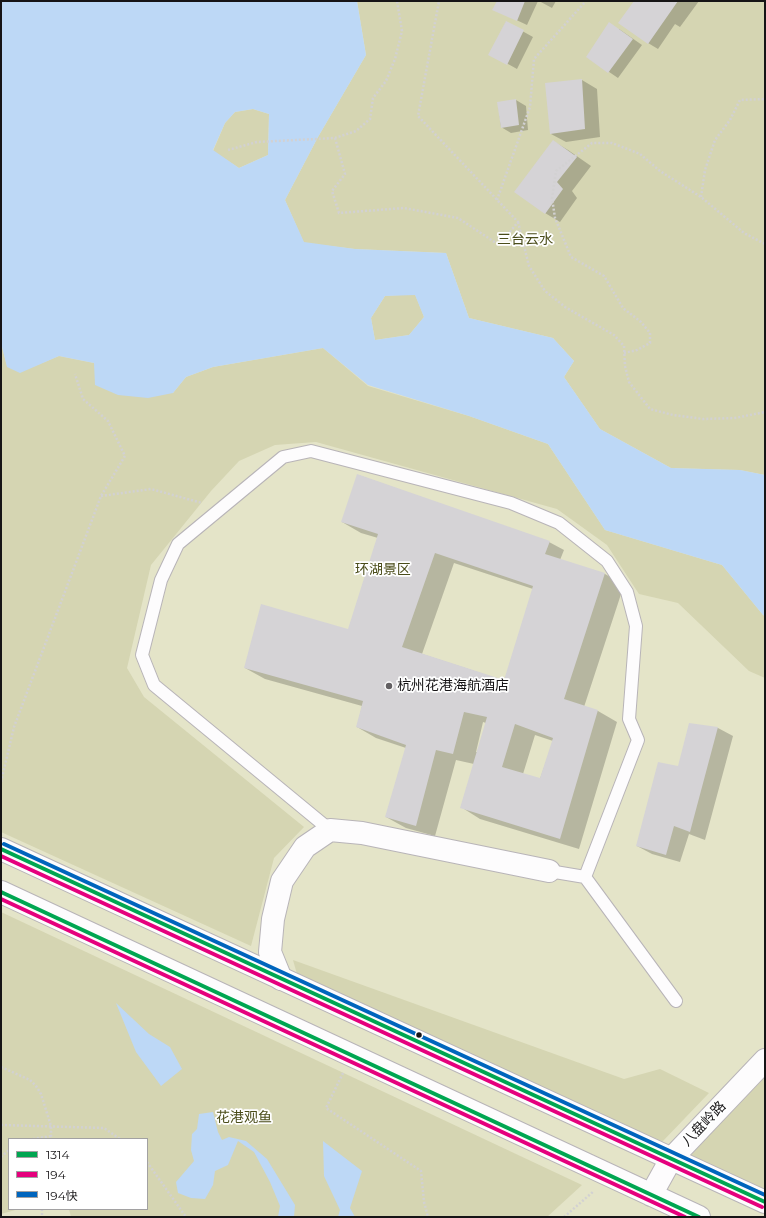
<!DOCTYPE html>
<html>
<head>
<meta charset="utf-8">
<style>
	body { margin:0 }
	#map { position:relative; width:766px; height:1218px; overflow:hidden; background:#f1ecf1; font-family:Montserrat,"Noto Sans SC",sans-serif }
	canvas { display:block }
	.frame { position:absolute; inset:0; border:2px solid #161416; pointer-events:none }
	.legend { position:absolute; left:8px; top:1138px; width:140px; height:72px; box-sizing:border-box; background:#fff; border:1px solid #a2a1a2; margin:0; padding:5px 7px; list-style:none; font-size:12px; color:#161416 }
	.legend li { display:flex; align-items:center; gap:8px; height:20px }
	.legend b { width:20px; border:1px solid #a2a1a2 }
</style>
</head>
<body>
<div id="map">
<canvas width="766" height="1218"></canvas>
<div class="frame"></div>
<ul class="legend">
<li><b style="height:5px;background:#00a651"></b>1314</li>
<li><b style="height:5px;background:#e5007d"></b>194</li>
<li><b style="height:5px;background:#0065bd"></b>194快</li>
</ul>
</div>
<script>
const ctx = document.querySelector('canvas').getContext('2d');
ctx.lineJoin = 'round';
function paint(path, color) {
  ctx.fillStyle = color;
  ctx.fill(path, 'evenodd');
}
function stroke(path, color, width, dash) {
  ctx.strokeStyle = color;
  ctx.lineWidth = width;
  ctx.lineCap = dash ? 'butt' : 'round';
  ctx.setLineDash(dash || []);
  ctx.stroke(path);
}
function label(font, color, halo, rows, align = 'center') {
  ctx.font = font + ' Montserrat,"Noto Sans SC",sans-serif';
  ctx.lineWidth = 3.5;
  ctx.setLineDash([]);
  ctx.textBaseline = 'middle';
  ctx.strokeStyle = halo;
  ctx.fillStyle = color;
  for (const [text, x, y, turn = 0] of rows) {
    ctx.save();
    ctx.translate(x, y);
    ctx.rotate((+turn || 0) * Math.PI / 180);
    ctx.textAlign = isNaN(turn) ? turn : align;
    if (halo) ctx.strokeText(text, 0, 0);
    ctx.fillText(text, 0, 0);
    ctx.restore();
  }
}
const green = new Path2D(`
	M1,1h764v1216h-764zM9,1139h138v70h-138z`);
const forest = new Path2D(`
	M357,1h408v474l-25,-5 -69,-2 -71,-39 -36,-52 10,-16 -21,-23 -84,-20 -23,-65 -91,-4 -51,-6 -19,-43 33,-63 48,-82z
	M253,109l16,5 -1,41 -29,13 -26,-17 12,-28 10,-11z
	M415,294l9,23 -15,18 -34,5 -4,-22 14,-22z
	M1,343l6,23 13,6 39,-16 35,7 79,30 13,-16 27,-10 110,-19 45,38 101,30 79,28 57,86 117,35 41,50 2,1v62l-16,-7 -71,-68 -39,-9 -32,-49 -50,-36 -241,-67 -41,3 -36,16 -28,30 -60,74 -24,103 17,29 160,130 -30,31 -23,88 -250,-114z
	M1,912l581,273 -35,32h-476l-2,-8h78v-70h-138v70h10l-18,5z
	M293,960l331,119 36,-10 49,24 -47,49 -365,-168z
	M765,1077v116l-78,-36z`);
const water = new Path2D(`
	M1,1h356l9,54 -48,82 -33,63 19,42 51,7 91,4 23,65 84,20 21,23 -10,16 36,52 71,39 69,2 25,5v141l-2,-1 -41,-50 -117,-35 -57,-86 -79,-28 -101,-31 -45,-37 -110,19 -27,10 -13,16 -25,5 -30,-3 -23,-10 -1,-22 -35,-7 -39,17 -13,-6 -6,-24zM253,109l16,5 -1,41 -29,13 -26,-18 12,-27 10,-11zM415,295l9,22 -15,18 -34,5 -4,-22 14,-22z
	M116,1003l33,31 21,13 12,22 -21,17 -25,-34z
	M213,1112l5,20 4,8 7,-3 17,4 21,18 28,46 -1,12h-16l2,-11 -10,-24 -16,-30 -16,-11 -10,24 -13,6 -2,14 -8,14 -14,-1 -13,-5 -2,-11 18,-21 -3,-11 1,-16 5,-5 2,-15z
	M323,1141l39,30 -12,37 5,9h-17l2,-7 -16,-34z`);
const shadow = new Path2D(`
	M498,1h40l-11,24 -34,-16z
	M539,1h17l-4,7z
	M635,1h64l-19,26 -5,-3 -17,25 -10,-6z
	M506,22l27,15 -16,32 -27,-15z
	M619,29l23,16 -24,33 -31,-21z
	M582,80l15,9 3,48 -34,5 -15,-8z
	M516,100l10,6 2,24 -17,3 -10,-6 -3,-24z
	M553,141l15,9 23,16 -19,25 5,7 -17,24 -15,-9z
	M358,475l191,67 15,8 -4,10 45,14 19,11 -40,122 14,4 19,11 -38,127 -99,-30 -19,-12 13,-43 -18,-4 -21,76 -29,-8 -20,-11 20,-69 -30,-10 -19,-11 5,-21 -97,-27 -20,-11 104,-38 29,-92 -17,-5 -19,-11zM454,563l79,26 -28,92 -83,-27zM483,722l3,1 -8,29h-2zM535,735l18,6 -13,38 -17,-5z
	M690,724l28,4 15,8 -28,104 -16,-6 -9,28 -28,-8 -15,-8 42,-79z`);
const building = new Path2D(`
	M497,1h28l-8,20 -25,-11z
	M634,1h44l-30,43 -30,-21z
	M506,21l18,9 -17,35 -19,-10z
	M609,22l24,17 -25,34 -22,-16z
	M582,79l3,50 -35,5 -5,-51z
	M516,99l3,26 -18,3 -4,-26z
	M553,140l24,17 -20,25 6,7 -18,25 -31,-22z
	M357,474l193,67 -5,13 60,19 -41,126 34,11 -38,129 -100,-31 27,-91 -23,-5 -11,42 -17,-4 -20,76 -31,-9 21,-72 -50,-18 7,-26 -119,-33 17,-64 87,25 30,-95 -37,-12zM435,553l98,33 -29,94 -102,-33zM515,724l38,14 -13,40 -38,-11z
	M689,723l29,4 -28,105 -16,-6 -8,29 -30,-9 22,-84 20,4z`);
const path = new Path2D(`
	M335,138l10,36 -13,17 7,22 65,-5 54,10 41,27 19,-23 -100,-106 21,-115
	M228,150l29,-8 78,-4 21,-7 14,-12 3,-21 13,-17 9,-22 7,-28 -5,-30
	M701,197l4,-27 10,-30 15,-20 10,-20 25,-1
	M497,200l33,-93 4,-48 52,-58
	M518,222l11,44 16,25 20,16 49,28 10,11 1,20 4,16 21,27 23,6 30,4 32,-1 30,-6
	M624,353l13,-3 13,-7v-10l-9,-11 -18,-14 -19,-32 -33,-19 -16,-39 -3,-20 4,-27 36,-28h20l28,11 20,17 41,26 43,36 21,11
	M101,496l50,-7 51,14
	M1,782l13,-55 87,-231 24,-40 -17,-35 -25,-22 -8,-25
	M1,1067l29,13 6,6 5,8 10,32v13
	M343,1073l-17,35 95,63 3,31 4,15
	M1,1125l103,3 16,11
	M33,1139l18,-3
	M1,1157l8,-7
	M147,1162l39,55
	M42,1209v8
	M564,1217l30,-26`);
const lane = new Path2D(`
	M330,830l-176,-145 -12,-30 19,-75 17,-36 105,-87 28,-6 200,52 48,20 48,38 20,31 9,34 -7,93 9,21 -53,137 -36,-6
	M585,877l91,124`);
const street = new Path2D(`
	M281,979l-11,-27 3,-33 9,-38 23,-34 25,-17 32,3 187,38`);
const secondary = new Path2D(`
	M1,849l764,353
	M1,892l698,325
	M651,1195l20,-36 94,-99`);
const bus1 = new Path2D(`
	M1,849l764,353
	M1,892l698,325`);
const bus2 = new Path2D(`
	M1,856l761,351
	M1,899l684,318`);
const bus3 = new Path2D(`
	M4,844l761,351`);
const markers = [
	[389,686,4,"#636063"],
	[419,1035,3.5,"#161416"]
];
const parkNames = [
	["三台云水",525,240],
	["环湖景区",383,570],
	["花港观鱼",244,1118]
];
const poiNames = [
	["杭州花港海航酒店",397,686]
];
const streetNames = [
	["八盘岭路",704,1124,-46]
];
paint(green, '#e4e4c8');
paint(forest, '#d5d5b2');
paint(water, '#bdd8f6');
paint(shadow, '#0003');
paint(building, '#d5d3d6');
stroke(lane, '#b8b4b8', 14);
stroke(street, '#b8b4b8', 24);
stroke(secondary, '#b8b4b8', 24);
stroke(path, '#d2d1d2', 2.5, [2, 2]);
stroke(lane, '#fdfcfd', 12);
stroke(street, '#fdfcfd', 22);
stroke(secondary, '#fdfcfd', 22);
stroke(bus1, '#00a651', 4);
stroke(bus2, '#e5007d', 4);
stroke(bus3, '#0065bd', 4);
for (const [x, y, r, color] of markers) {
  const dot = new Path2D();
  dot.arc(x, y, r, 0, 2 * Math.PI);
  ctx.fillStyle = color;
  ctx.fill(dot);
  stroke(dot, '#fff', 1.5);
}
label('14px', '#4a4c19', '#fff', parkNames);
label('14px', '#161416', '#fff', poiNames, 'left');
label('14px', '#161416', '#fff', streetNames);
</script>
</body>
</html>
